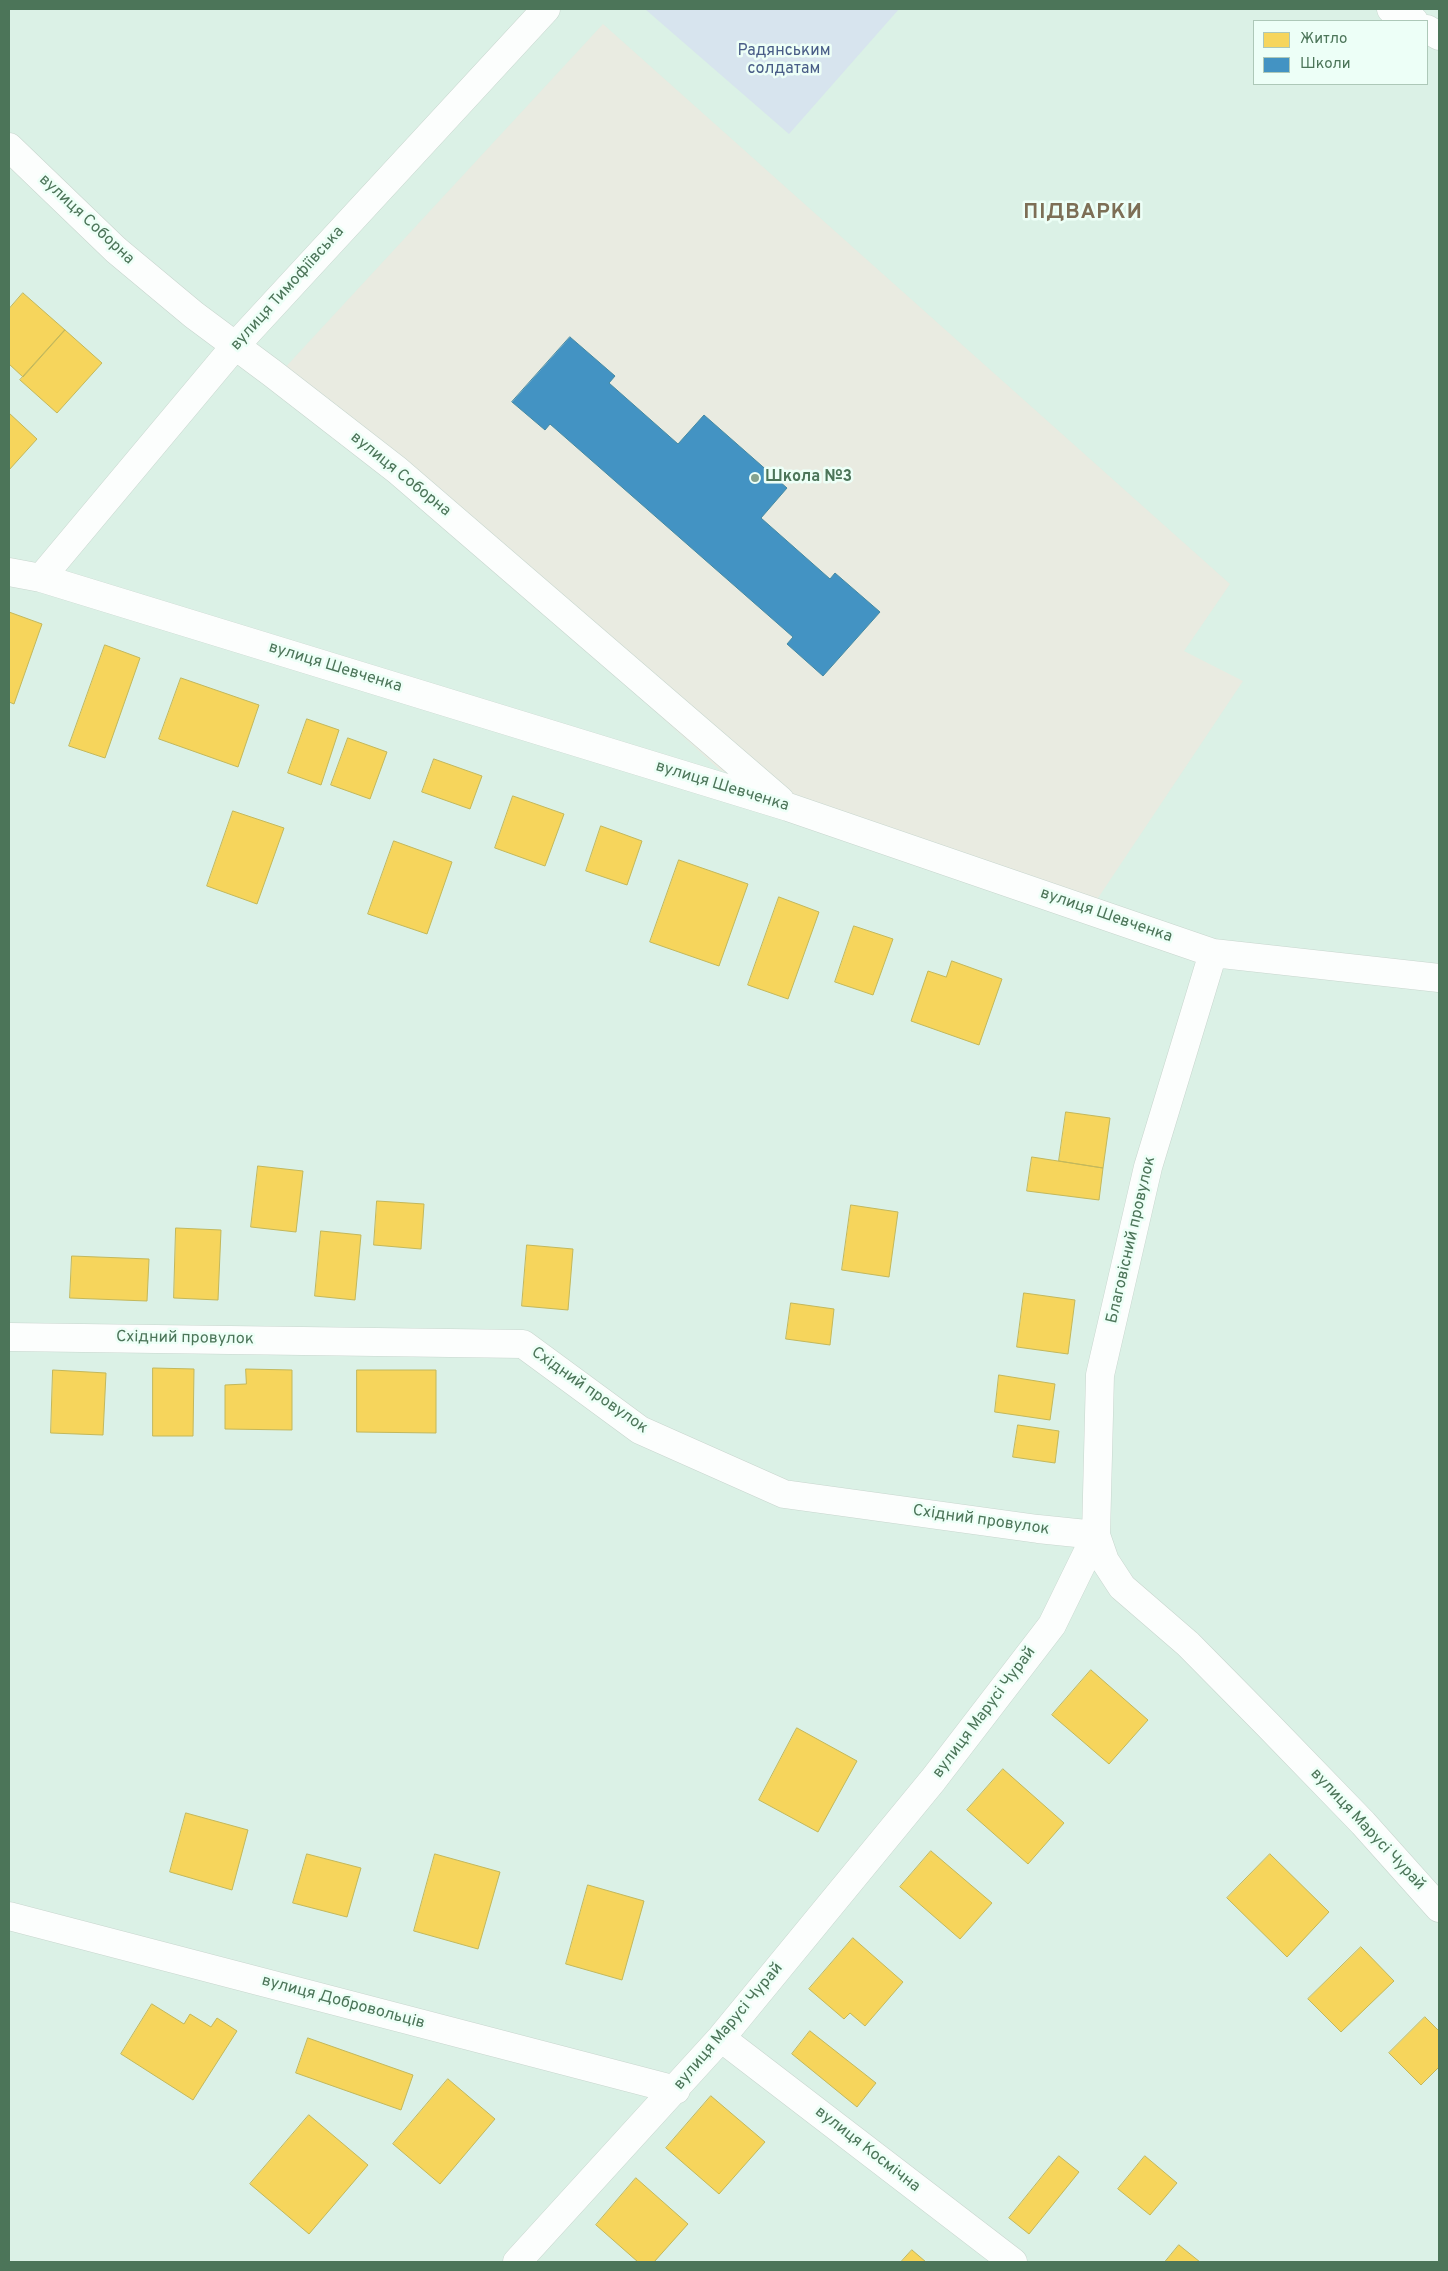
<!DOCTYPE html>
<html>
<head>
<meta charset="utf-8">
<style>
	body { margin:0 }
	#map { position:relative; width:1448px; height:2271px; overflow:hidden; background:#ecf7f2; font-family:Overpass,sans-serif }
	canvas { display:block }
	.frame { position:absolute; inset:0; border:10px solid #4c7559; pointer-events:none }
	.legend { position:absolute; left:1253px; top:20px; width:175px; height:65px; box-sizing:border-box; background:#edfff7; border:1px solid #adc8b8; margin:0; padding:6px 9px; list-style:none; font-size:15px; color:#4c7559 }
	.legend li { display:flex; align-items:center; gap:10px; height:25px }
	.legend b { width:25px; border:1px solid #adc8b8 }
</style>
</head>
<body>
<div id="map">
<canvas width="1448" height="2271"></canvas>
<div class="frame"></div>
<ul class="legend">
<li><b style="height:14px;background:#f6d55c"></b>Житло</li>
<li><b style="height:14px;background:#4393c3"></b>Школи</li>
</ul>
</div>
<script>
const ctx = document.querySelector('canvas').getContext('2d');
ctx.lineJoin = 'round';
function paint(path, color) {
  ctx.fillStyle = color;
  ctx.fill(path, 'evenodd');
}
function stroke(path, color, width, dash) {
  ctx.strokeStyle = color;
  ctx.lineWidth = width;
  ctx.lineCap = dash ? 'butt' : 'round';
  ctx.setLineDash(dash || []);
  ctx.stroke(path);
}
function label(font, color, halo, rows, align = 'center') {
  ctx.font = font + ' Overpass,sans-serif';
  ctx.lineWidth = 5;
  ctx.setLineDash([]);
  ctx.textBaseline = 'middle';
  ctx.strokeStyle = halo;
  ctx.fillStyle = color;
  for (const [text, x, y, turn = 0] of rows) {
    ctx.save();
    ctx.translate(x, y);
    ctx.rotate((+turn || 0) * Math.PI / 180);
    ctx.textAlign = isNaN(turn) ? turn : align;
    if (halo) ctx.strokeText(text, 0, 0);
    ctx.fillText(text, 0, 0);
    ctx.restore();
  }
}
const residential = new Path2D(`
	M9,9h1430v2253h-1430zM1254,21h173v63h-173z`);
const education = new Path2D(`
	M603,24l627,560 -46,67 59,30 -155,232 -368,-143 -439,-398z`);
const green = new Path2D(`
	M645,9h254l-110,125z`);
const homes = new Path2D(`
	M23,293l42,37 -42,47 -14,-13v-55z
	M65,330l37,33 -45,50 -37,-33z
	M9,413l28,26 -28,31z
	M9,612l33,12 -28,80 -5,-2z
	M105,645l35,13 -35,100 -36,-12z
	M181,678l78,27 -21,62 -79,-28z
	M307,719l32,11 -18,55 -33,-12z
	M348,738l39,14 -17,47 -39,-14z
	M434,759l48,17 -12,33 -48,-17z
	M513,796l51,18 -19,52 -50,-18z
	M233,811l51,17 -27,76 -50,-18z
	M601,826l41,15 -15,44 -41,-14z
	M394,841l58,21 -25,72 -59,-20z
	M679,860l69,24 -29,82 -69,-24z
	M779,897l40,15 -31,87 -40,-14z
	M854,926l39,13 -20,56 -38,-13z
	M952,961l50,18 -23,66 -68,-24 17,-50 18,6z
	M1066,1112l44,6 -7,50 -44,-7z
	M1032,1157l71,11 -4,32 -72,-9z
	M258,1166l45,5 -7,61 -45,-5z
	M377,1201l47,3 -3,45 -47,-4z
	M851,1205l47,7 -9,65 -47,-7z
	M176,1228l45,2 -3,70 -44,-2z
	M321,1231l40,4 -6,65 -40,-4z
	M527,1245l46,4 -5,61 -46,-4z
	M72,1256l77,3 -2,42 -77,-3z
	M1024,1293l51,7 -7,54 -51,-7z
	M791,1303l43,6 -4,36 -44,-6z
	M153,1368l41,1 -1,67h-40z
	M246,1369l46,1v60l-67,-1v-44l21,-1z
	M53,1370l53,3 -3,62 -52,-2z
	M357,1370h79v63l-79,-1z
	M999,1375l56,9 -5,36 -55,-8z
	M1018,1425l41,6 -4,32 -42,-6z
	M1091,1670l57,50 -39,44 -57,-49z
	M797,1728l60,33 -39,71 -59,-32z
	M1003,1769l61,54 -36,41 -61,-54z
	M186,1813l62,17 -16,60 -62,-18z
	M931,1851l61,52 -32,36 -60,-52z
	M307,1854l54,14 -14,49 -54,-14z
	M435,1854l65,18 -22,77 -64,-18z
	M1270,1854l59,58 -42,45 -60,-59z
	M588,1885l56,16 -22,79 -56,-16z
	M853,1938l50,44 -38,44 -15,-13 -6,6 -35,-30z
	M1361,1947l33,34 -53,51 -33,-33z
	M152,2004l32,20 6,-10 21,13 6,-9 20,13 -44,69 -72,-46z
	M1425,2017l14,14v36l-18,18 -32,-32z
	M810,2031l66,52 -19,24 -65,-53z
	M308,2038l105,37 -12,35 -105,-37z
	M448,2079l47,40 -55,65 -47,-40z
	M711,2096l54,46 -46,52 -53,-46z
	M309,2115l59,50 -59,69 -59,-50z
	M1059,2156l20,16 -50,62 -20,-16z
	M1145,2156l32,27 -27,32 -32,-26z
	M636,2178l52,46 -34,38h-16l-42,-37z
	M1179,2245l21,17h-35z
	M912,2250l14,12h-25z`);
const schools = new Path2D(`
	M570,337l45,39 -6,7 69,61 26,-29 83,73 -26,30 69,61 5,-6 45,39 -57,64 -36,-32 6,-7 -243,-213 -5,6 -33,-28z`);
const street = new Path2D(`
	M1391,9l23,12
	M1427,29l12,7
	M9,147l107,103 78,65 78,58 125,97 383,330
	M9,572l32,6 747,229 425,146 226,25
	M41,578l194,-232 311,-337
	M9,1337l514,7 117,86 144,64 254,35 58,6 4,-160 48,-208 65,-214
	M9,1916l667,174
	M721,2038l292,224
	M517,2262l204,-224 212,-258 119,-155 44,-90 9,26 17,26 66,57 80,81 95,98 76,85`);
const markers = [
	[755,478,5,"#84a28f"]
];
const parkNames = [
	["Радянським",784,52],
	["солдатам",784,70]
];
const streetNames = [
	["вулиця Соборна",86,220,43],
	["вулиця Тимофіївська",288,289,-48],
	["вулиця Соборна",400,475,39],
	["вулиця Шевченка",335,668,17],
	["вулиця Шевченка",722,787,17],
	["вулиця Шевченка",1106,916,19],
	["Благовісний провулок",1132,1240,-77],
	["Східний провулок",185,1339,1],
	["Східний провулок",589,1391,35],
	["Східний провулок",981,1521,8],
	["вулиця Марусі Чурай",985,1713,-53],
	["вулиця Марусі Чурай",1367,1830,47],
	["вулиця Добровольців",343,2003,15],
	["вулиця Марусі Чурай",729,2027,-50],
	["вулиця Космічна",867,2150,38]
];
const poiNames = [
	["Школа №3",765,478]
];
const districtNames = [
	["ПІДВАРКИ",1083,214]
];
paint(residential, '#dbf1e6');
paint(education, '#e9ebe1');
paint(green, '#d7e4ee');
paint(homes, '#f6d55c');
stroke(homes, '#c3b85b', 1);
paint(schools, '#4393c3');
stroke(schools, '#468aa3', 1);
stroke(street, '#c8d6ce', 29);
stroke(street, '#fcfefd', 28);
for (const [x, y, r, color] of markers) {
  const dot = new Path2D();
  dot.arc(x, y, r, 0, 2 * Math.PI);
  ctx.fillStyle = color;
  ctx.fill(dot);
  stroke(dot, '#edfff7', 2);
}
label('16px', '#495d87', '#edfff7', parkNames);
label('16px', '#4c7559', '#edfff7', streetNames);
label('bold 16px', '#4c7559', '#edfff7', poiNames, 'left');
ctx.letterSpacing = '1px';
label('bold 21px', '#7d6f56', '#edfff7', districtNames);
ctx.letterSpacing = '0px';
</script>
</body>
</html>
